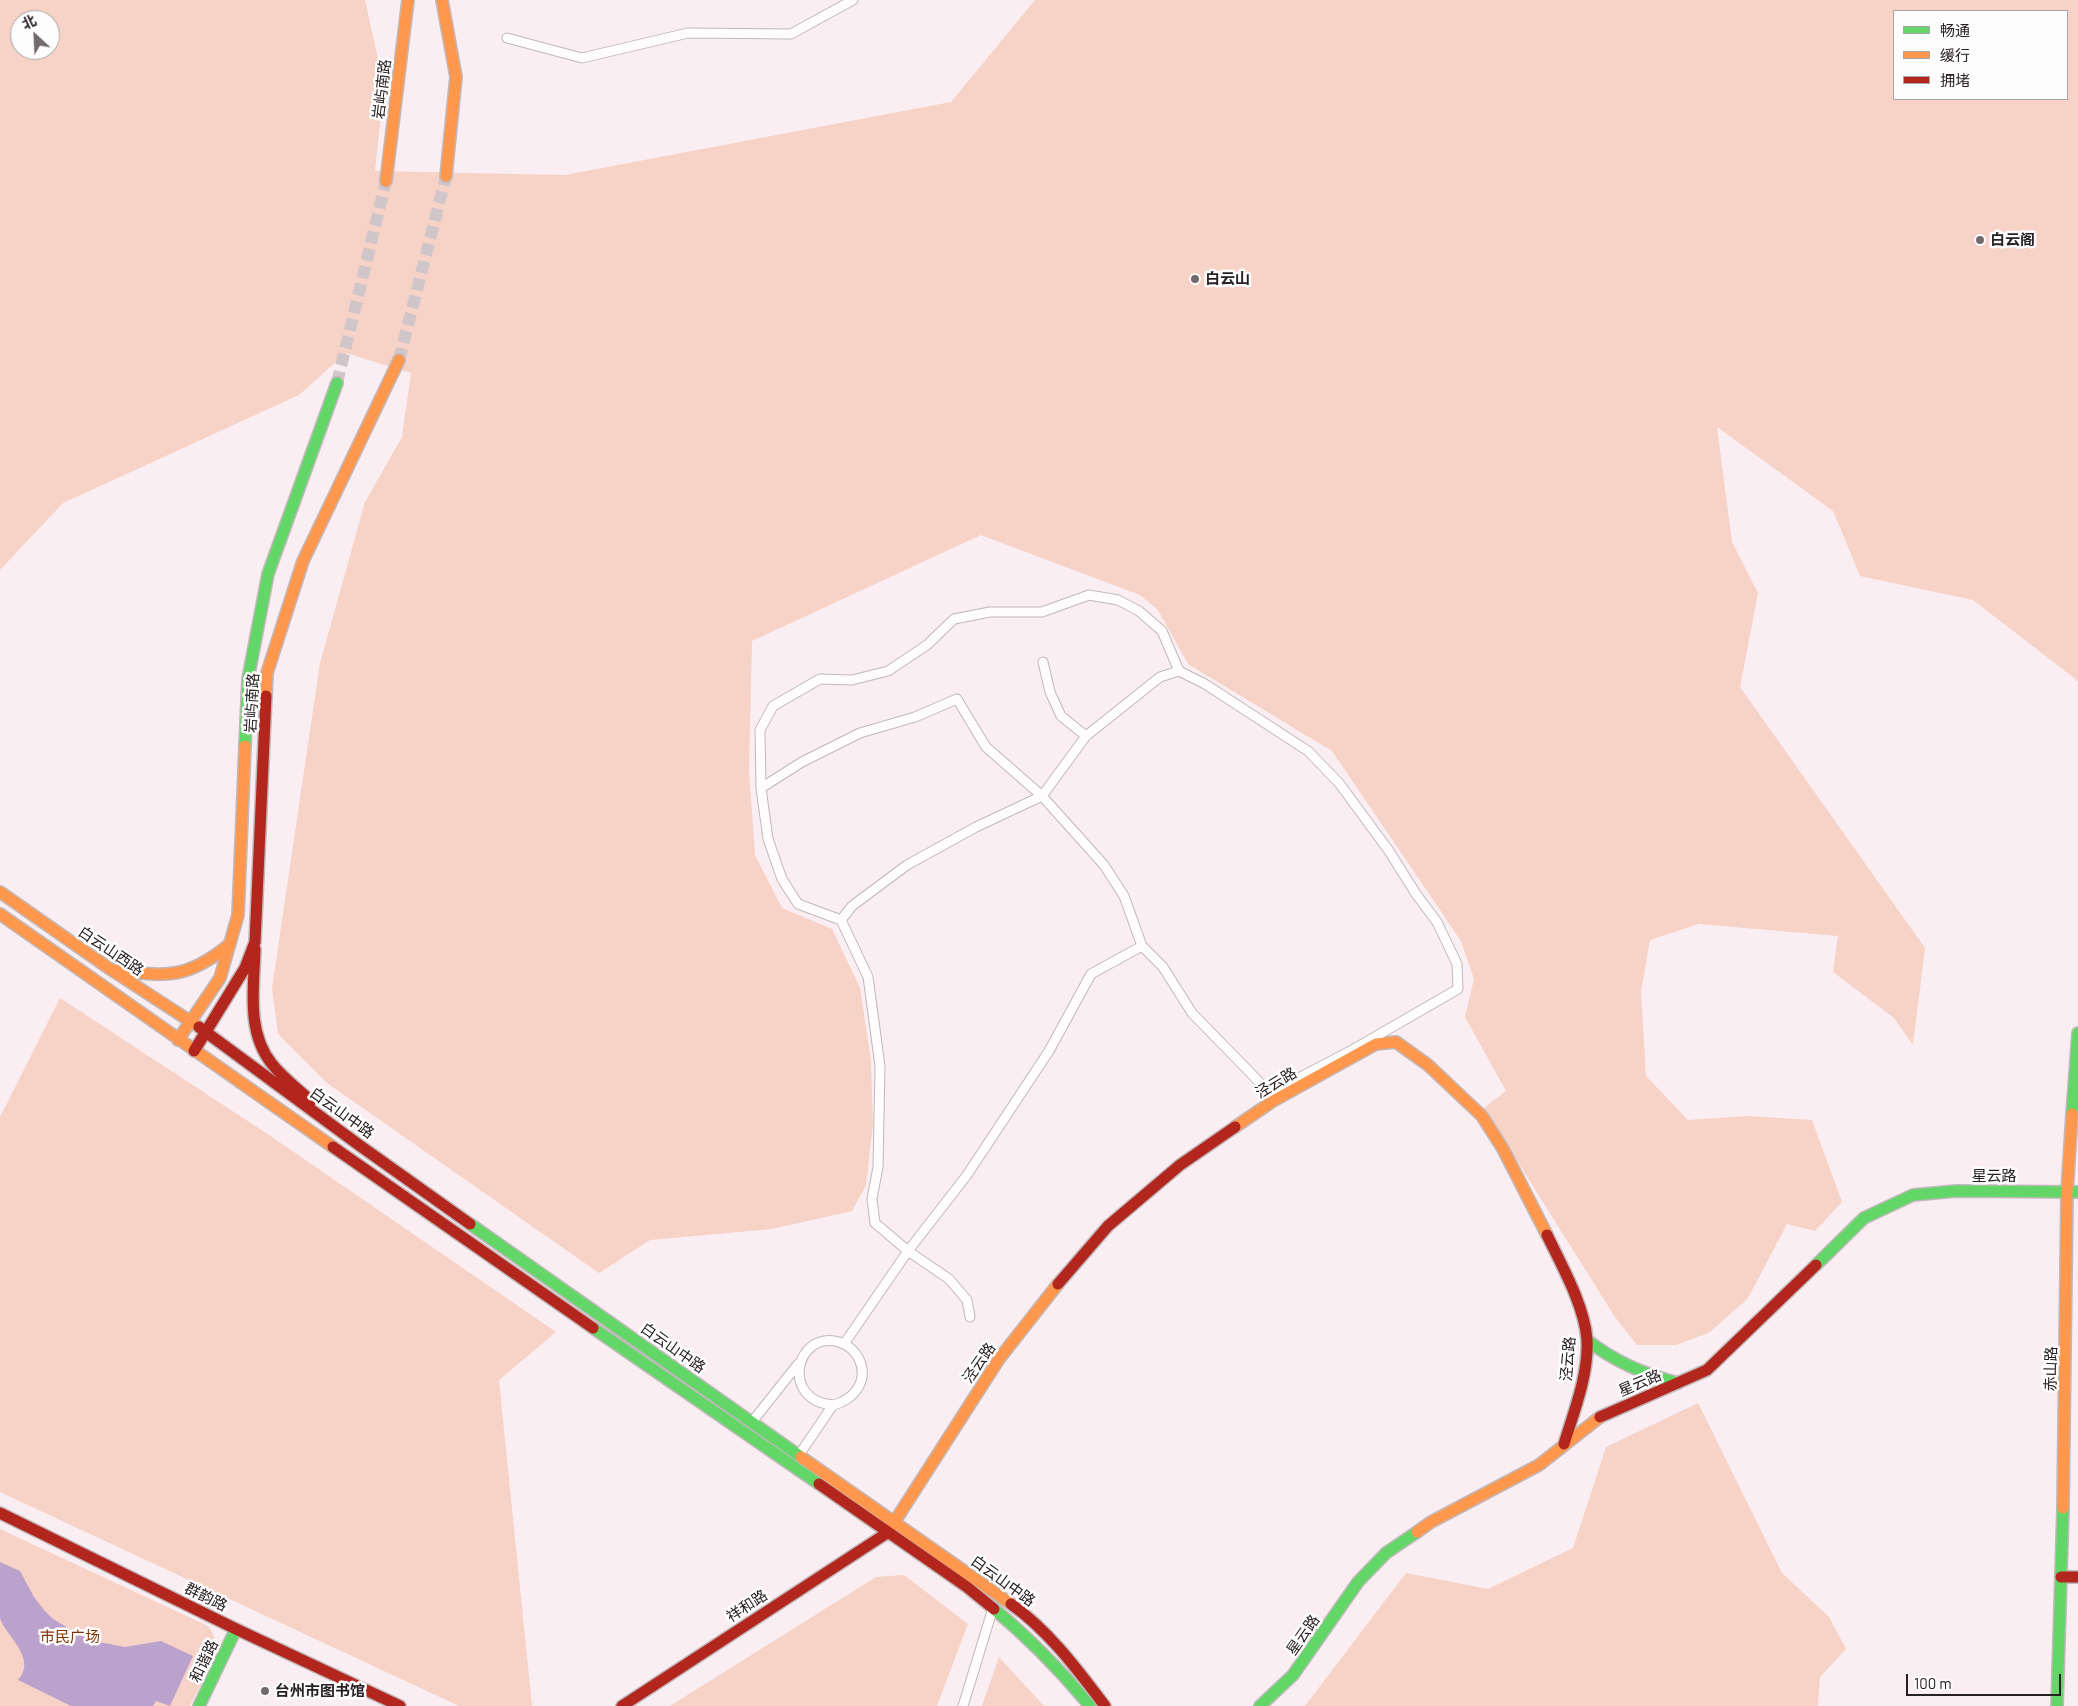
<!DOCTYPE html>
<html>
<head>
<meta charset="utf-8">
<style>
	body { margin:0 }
	#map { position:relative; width:2078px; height:1706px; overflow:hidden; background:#faeef2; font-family:Barlow,"Noto Sans SC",sans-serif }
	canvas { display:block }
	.legend { position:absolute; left:1893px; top:10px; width:175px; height:90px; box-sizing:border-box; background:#fdfdfd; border:1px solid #a8a5a6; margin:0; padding:6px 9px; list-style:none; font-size:15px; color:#282123 }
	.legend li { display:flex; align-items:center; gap:10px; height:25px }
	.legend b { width:25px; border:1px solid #a8a5a6 }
	.north { position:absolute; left:10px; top:10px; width:50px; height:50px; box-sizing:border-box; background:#fdfdfd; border:1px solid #a8a5a6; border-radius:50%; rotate:335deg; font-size:14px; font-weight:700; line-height:20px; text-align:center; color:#282123 }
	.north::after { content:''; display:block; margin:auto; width:18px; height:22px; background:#72696b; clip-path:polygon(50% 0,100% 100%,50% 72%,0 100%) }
	.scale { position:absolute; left:1906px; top:1674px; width:155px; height:22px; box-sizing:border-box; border:2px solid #282123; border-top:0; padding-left:6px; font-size:15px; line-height:18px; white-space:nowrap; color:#282123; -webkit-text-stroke:4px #fdfdfd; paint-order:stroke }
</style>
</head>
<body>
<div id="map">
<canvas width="2078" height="1706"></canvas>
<ul class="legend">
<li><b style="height:6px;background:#63d668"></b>畅通</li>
<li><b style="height:6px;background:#ff974d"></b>缓行</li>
<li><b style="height:6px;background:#b3261e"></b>拥堵</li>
</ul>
<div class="north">北</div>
<div class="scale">100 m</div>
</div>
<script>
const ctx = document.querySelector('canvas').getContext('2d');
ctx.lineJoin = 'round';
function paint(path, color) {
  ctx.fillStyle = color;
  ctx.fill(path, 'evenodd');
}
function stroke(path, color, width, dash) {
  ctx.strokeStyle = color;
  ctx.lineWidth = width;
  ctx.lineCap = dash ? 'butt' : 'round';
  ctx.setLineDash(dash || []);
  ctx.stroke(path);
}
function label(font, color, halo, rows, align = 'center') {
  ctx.font = font + ' Barlow,"Noto Sans SC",sans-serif';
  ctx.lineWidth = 5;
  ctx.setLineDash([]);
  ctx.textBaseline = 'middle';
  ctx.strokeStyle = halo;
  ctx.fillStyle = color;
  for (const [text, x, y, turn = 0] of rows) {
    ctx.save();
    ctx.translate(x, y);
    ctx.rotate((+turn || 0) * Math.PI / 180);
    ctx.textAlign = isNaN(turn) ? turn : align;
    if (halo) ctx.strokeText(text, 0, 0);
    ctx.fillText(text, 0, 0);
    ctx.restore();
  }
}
const green = new Path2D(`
	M0,0h365l19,86 -9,85 190,4 386,-73 84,-102h1043v681l-105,-81 -113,-24 -27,-65 -116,-84 15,115 26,51 -18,94 185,261 -12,97 -19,-27 -61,-46 5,-36 -139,-12 -49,16 -9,52 5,84 42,44 59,-4 65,4 30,82 -27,29 -28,-7 -39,74 -38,34 -33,13h-40l-22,-28 -131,-209 22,-17 -41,-74 9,-38 -13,-38 -129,-190 -144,-87 -30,-54 -18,-15 -159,-60 -229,106 -3,131 6,83 27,53 50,21 28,59 11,73 2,63 -7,61 -14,26 -80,18 -122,11 -51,33 -272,-190 -49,-49 -6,-46 48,-325 45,-161 37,-65 9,-64 -65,-20 -47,42 -236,108 -63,67zM1894,11h173v88h-173zM20,20h30v30h-30z
	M60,998l209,137 287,197 -57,48 33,326h-73l-459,-214v-375z
	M1698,1403l84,170 47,44 17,32 -26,28 -2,29h-513l101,-133 82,16 85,-41 33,-101z
	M0,1529l208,97c4,6 9,14 8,22 -1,14 -19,43 -26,58h-190z
	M904,1575l64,49 -31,82h-267l206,-129z
	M999,1657l45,49h-62z`);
const water = new Path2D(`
	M0,1562l20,9 14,26 10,13 9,9 36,21 36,7 36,-6 32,15 -23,50 -14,-5 -3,5h-82l-53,-26c21,-23 -16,-47 -18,-63 0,-17 0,-37 0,-55z`);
const secondaryTunnel = new Path2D(`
	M399,360l47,-184
	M337,383l49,-202`);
const street = new Path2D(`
	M507,38l75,20 106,-25 103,1 62,-34
	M1043,662l7,30 11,24 25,20
	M761,788l41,-26 58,-29 55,-16 42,-18 29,48 56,49 62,69 20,31 18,50 21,21 29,46 78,80 2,5
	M841,920l11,-14 55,-41 69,-38 66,-31 44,-60 74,-59 19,-6
	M970,1317l-3,-17 -18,-21 -41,-28 -33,-28 -3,-24 6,-32 2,-101 -12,-89 -27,-57 -43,-16 -16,-25 -14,-40 -7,-51 -1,-58 13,-24 47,-27 32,1 36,-9 39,-26 27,-26 36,-7h52l47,-17 29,5 21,11 23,20 17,40 26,13 103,67 31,32 50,68 27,43 21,28 20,42 1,25 -104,60 -84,44
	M844,1344l64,-93 59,-76 82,-124 42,-77 51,-28
	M752,1422l46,-58
	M799,1455l34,-50c21,-5 36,-24 26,-46 -4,-8 -11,-14 -20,-17 -44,-12 -59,59 -6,63
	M963,1706l30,-98`);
const fast = new Path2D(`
	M245,746l3,-67 20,-105 69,-191
	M2072,1114l6,-81
	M470,1224l331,233
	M1816,1265l48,-47 49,-23 43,-4 122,1
	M593,1328l226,156
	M1587,1340c28,22 57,34 91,43
	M994,1609c35,29 67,62 96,97
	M199,1706l37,-77
	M1260,1706l33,-31 65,-93 28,-29 31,-21
	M2057,1706l6,-198`);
const slow = new Path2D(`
	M442,0l14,77 -10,99
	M386,181l22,-181
	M266,696l1,-23 36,-112 96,-201
	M0,892l110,77 89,58
	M0,914l333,233
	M115,970c52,7 73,9 115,-26
	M178,1040l42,-62 18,-63 7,-169
	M1235,1127l38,-26 103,-57 20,-2 32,23 54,51 21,33 44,86
	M801,1457l210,147
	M2063,1508l4,-316 5,-78
	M1417,1532l14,-10 108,-57 61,-48
	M884,1535l4,-3 111,-173 59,-75`);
const jam = new Path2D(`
	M255,949c-1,38 -9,83 17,115 11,14 26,25 39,37
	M199,1027l160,118 111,79
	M194,1051l51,-83 10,-26 11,-246
	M333,1147l260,181
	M1547,1235c15,31 37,70 40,104 2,35 -13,72 -23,105
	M1058,1284l50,-58 72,-61 55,-38
	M1600,1417l107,-47 109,-105
	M819,1484l148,103 27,22
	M0,1513l236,116 164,77
	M2061,1577h17
	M1011,1604c38,27 66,65 94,102
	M622,1706l262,-171`);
const markers = [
	[1980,240,5,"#72696b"],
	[1195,279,5,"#72696b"],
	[265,1691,5,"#72696b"]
];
const streetNames = [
	["岩屿南路",382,89,-83],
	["岩屿南路",252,703,-87],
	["白云山西路",111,951,34],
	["泾云路",1276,1083,-31],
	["白云山中路",342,1113,36],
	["星云路",1994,1176],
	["白云山中路",673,1348,35],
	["泾云路",1568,1359,-85],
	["泾云路",979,1363,-55],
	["赤山路",2051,1369,-89],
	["星云路",1640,1383,-23],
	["白云山中路",1003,1581,36],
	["群韵路",206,1597,26],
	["祥和路",747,1606,-33],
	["星云路",1303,1635,-55],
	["和谐路",204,1661,-64]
];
const poiNames = [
	["白云阁",1990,240],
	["白云山",1205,279],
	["台州市图书馆",275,1691]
];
const parkNames = [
	["市民广场",70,1637]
];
paint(green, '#f7d2c6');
paint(water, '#bba2cc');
stroke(secondaryTunnel, '#d0c5c9', 12, [12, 6]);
stroke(street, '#c0b8ba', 11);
stroke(fast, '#c0b8ba', 14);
stroke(slow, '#c0b8ba', 14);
stroke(jam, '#c0b8ba', 14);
stroke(street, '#fefcfd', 9);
stroke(fast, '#63d668', 11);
stroke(slow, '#ff974d', 11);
stroke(jam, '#b3261e', 11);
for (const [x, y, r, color] of markers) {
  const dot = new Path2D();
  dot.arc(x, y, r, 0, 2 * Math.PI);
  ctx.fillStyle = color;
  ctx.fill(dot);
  stroke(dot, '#fdfdfd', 2);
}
label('15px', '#282123', '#fdfdfd', streetNames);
label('bold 15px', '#282123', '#fdfdfd', poiNames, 'left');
label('15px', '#823403', '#fdfdfd', parkNames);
</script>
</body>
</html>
